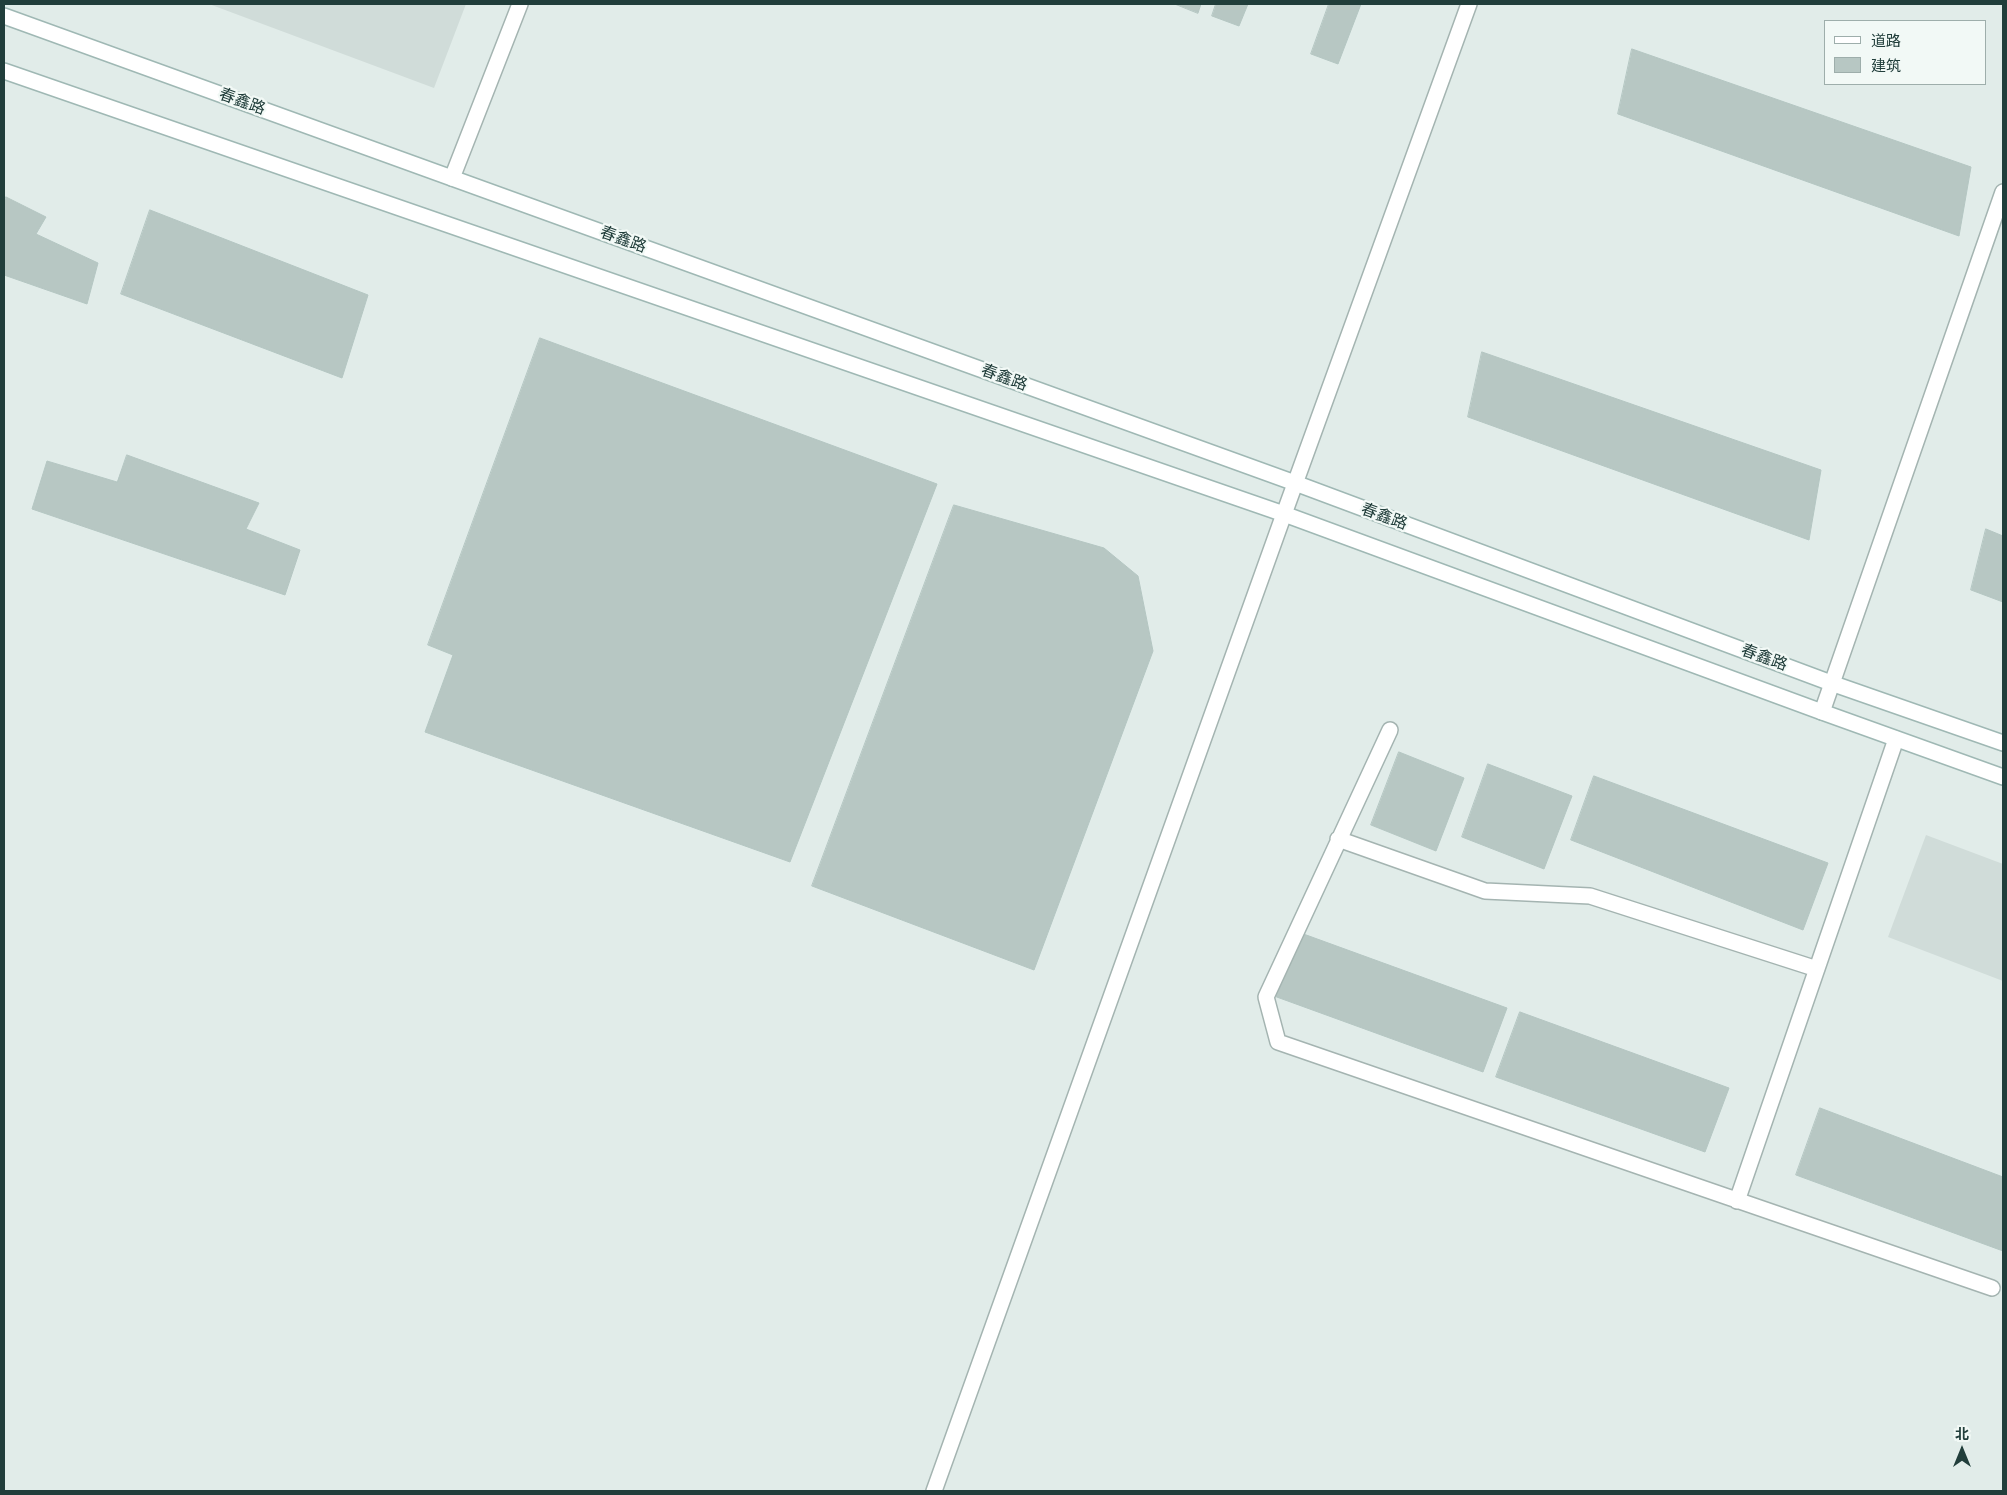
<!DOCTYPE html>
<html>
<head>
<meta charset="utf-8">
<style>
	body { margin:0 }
	#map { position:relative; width:2007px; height:1495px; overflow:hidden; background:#e1ece9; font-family:Karla,"Noto Sans SC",sans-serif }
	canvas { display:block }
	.frame { position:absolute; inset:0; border:5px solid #213e3b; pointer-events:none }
	.legend { position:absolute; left:1824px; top:20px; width:162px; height:65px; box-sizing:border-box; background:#f2f9f6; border:1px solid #9eaeab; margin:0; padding:6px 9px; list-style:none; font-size:15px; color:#213e3b }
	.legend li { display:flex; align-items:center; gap:10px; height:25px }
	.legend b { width:25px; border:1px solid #9eaeab }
	.north { position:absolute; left:1937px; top:1425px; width:50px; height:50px; -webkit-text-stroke:4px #f2f9f6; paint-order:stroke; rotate:0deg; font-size:14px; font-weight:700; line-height:20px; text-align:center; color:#213e3b }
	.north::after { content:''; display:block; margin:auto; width:18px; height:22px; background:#213e3b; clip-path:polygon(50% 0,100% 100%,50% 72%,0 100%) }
</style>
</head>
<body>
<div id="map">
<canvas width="2007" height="1495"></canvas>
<div class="frame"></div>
<ul class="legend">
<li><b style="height:6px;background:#fff"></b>道路</li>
<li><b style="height:14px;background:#b7c7c3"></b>建筑</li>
</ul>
<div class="north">北</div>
</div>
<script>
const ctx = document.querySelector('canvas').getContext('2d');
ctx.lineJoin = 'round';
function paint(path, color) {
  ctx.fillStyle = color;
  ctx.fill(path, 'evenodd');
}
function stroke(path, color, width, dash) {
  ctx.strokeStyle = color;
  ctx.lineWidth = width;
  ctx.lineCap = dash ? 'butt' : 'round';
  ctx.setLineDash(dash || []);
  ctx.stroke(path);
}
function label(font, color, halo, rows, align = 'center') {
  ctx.font = font + ' Karla,"Noto Sans SC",sans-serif';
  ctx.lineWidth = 4.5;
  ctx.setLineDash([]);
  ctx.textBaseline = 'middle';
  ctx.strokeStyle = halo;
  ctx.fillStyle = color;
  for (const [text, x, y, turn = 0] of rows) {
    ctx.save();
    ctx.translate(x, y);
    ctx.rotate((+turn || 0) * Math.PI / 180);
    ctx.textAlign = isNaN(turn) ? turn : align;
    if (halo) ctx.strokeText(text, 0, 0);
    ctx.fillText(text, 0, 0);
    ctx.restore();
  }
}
const built = new Path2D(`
	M209,4h257l-32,84z
	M1926,835l77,29v117l-115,-44z`);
const building = new Path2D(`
	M1175,4h26l-3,9z
	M1216,4h32l-9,22 -27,-10z
	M1329,4h32l-23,60 -27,-10z
	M1632,49l339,118 -12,69 -341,-122z
	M6,197l40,20 -10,17 62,29 -11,41 -83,-29v-73z
	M150,210l218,85 -26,83 -221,-84z
	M540,338l397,146 -147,378 -365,-130 28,-77 -25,-10z
	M1482,352l339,118 -12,70 -341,-123z
	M127,455l132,48 -13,26 54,21 -15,45 -253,-86 15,-48 70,21z
	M954,505l150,43 34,28 15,75 -119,319 -222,-84z
	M1986,529l17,7v66l-32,-12z
	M1399,752l65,26 -28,73 -65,-26z
	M1488,764l84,32 -28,73 -82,-32z
	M1594,776l234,87 -25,67 -232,-90z
	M1298,932l209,76 -24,64 -209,-76z
	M1520,1012l209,76 -24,64 -209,-75z
	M1820,1108l183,69v74l-207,-76z`);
const lane = new Path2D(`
	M1390,730l-124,267 12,45 714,246
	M1338,839l147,52 105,5 227,73
	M1737,1201l159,-462`);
const street = new Path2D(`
	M452,178l68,-174
	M1822,712l181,-520
	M934,1491l350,-977 185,-510`);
const secondary = new Path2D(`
	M4,16l1291,467 536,200 172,60
	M4,71l1280,443 538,198 181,65`);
const streetNames = [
	["春鑫路",242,102,20],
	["春鑫路",623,240,20],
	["春鑫路",1004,378,20],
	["春鑫路",1384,517,20],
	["春鑫路",1764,658,20]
];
paint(built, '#d0dcd9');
paint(building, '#b7c7c3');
stroke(building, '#b4c6c2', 1);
stroke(lane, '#a4b4b1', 18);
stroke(street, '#a4b4b1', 18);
stroke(secondary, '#9fb8b4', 18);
stroke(lane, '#fff', 15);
stroke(street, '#fff', 15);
stroke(secondary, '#fff', 15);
label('16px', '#213e3b', '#f2f9f6', streetNames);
</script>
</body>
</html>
